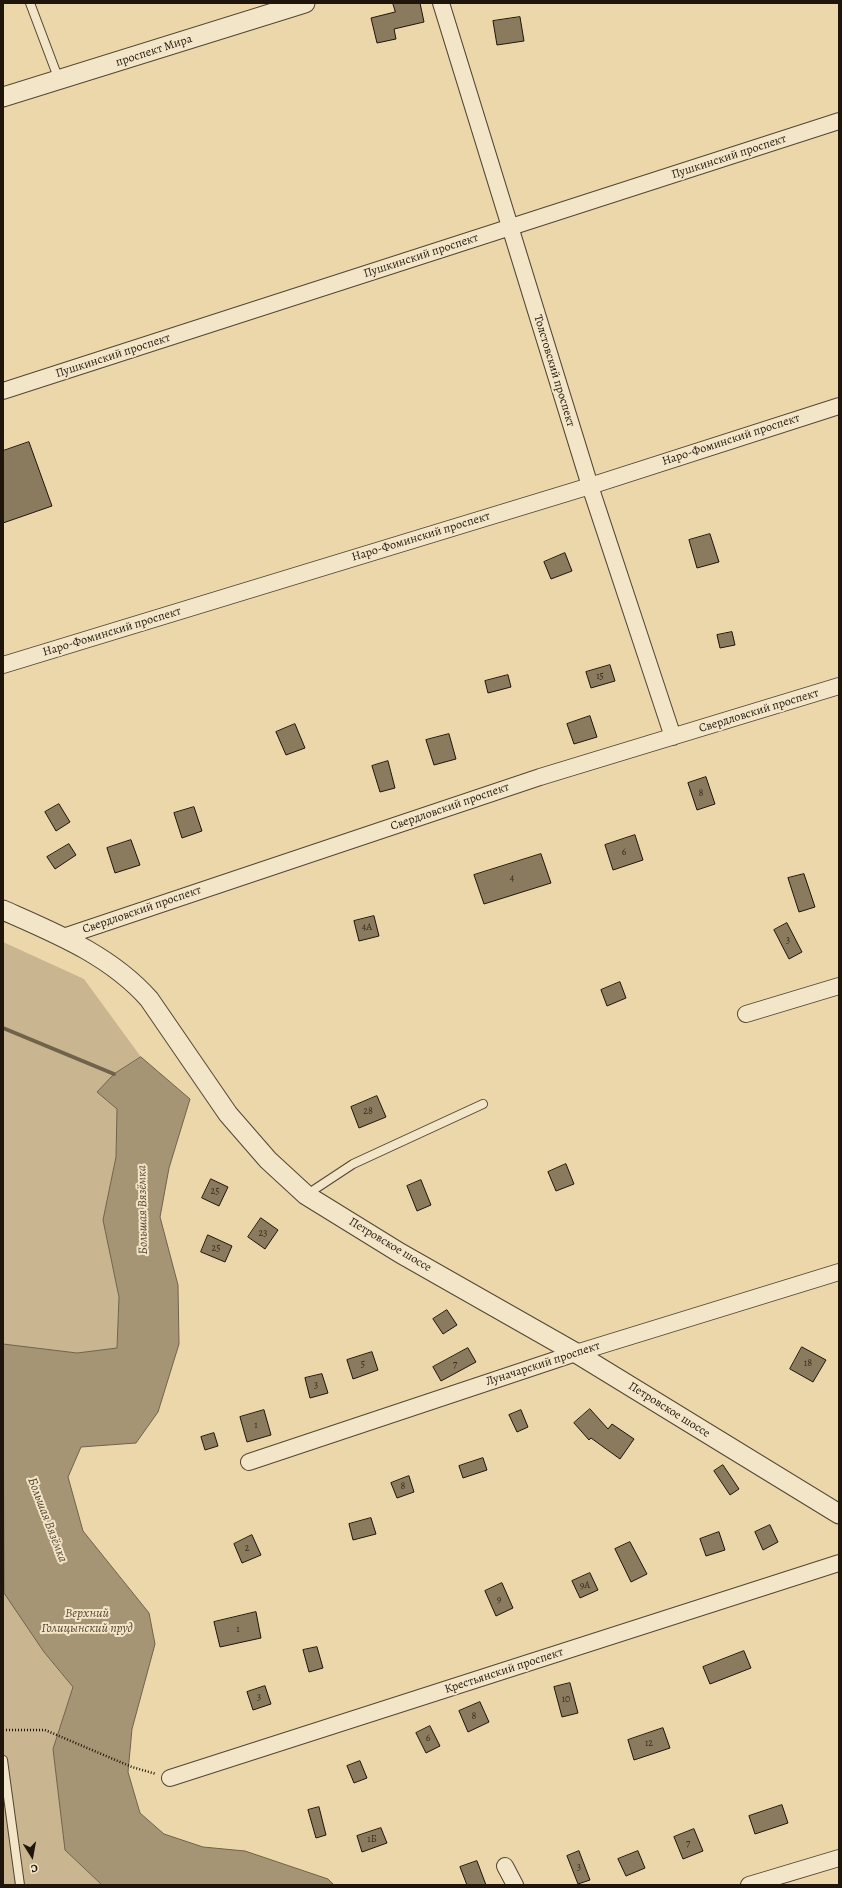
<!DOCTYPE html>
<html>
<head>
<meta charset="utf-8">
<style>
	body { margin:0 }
	#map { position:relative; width:842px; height:1888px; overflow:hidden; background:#ecd7ab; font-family:Alegreya,serif }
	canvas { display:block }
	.frame { position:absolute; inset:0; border:4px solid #1f150b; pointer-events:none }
	.north { position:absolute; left:12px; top:1836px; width:40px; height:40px; -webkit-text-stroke:3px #f3e5c8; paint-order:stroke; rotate:169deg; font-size:11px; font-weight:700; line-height:16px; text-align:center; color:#1f150b }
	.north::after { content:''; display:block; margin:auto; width:14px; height:18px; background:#1f150b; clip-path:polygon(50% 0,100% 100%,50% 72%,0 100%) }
</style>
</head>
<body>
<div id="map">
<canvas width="842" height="1888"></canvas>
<div class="frame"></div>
<div class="north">С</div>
</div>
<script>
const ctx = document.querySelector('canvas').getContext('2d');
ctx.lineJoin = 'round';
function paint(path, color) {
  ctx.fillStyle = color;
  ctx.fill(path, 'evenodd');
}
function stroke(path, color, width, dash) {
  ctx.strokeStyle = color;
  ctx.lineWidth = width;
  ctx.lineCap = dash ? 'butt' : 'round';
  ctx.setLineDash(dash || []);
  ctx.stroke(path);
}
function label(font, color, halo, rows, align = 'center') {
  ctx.font = font + ' Alegreya,serif';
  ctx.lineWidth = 4;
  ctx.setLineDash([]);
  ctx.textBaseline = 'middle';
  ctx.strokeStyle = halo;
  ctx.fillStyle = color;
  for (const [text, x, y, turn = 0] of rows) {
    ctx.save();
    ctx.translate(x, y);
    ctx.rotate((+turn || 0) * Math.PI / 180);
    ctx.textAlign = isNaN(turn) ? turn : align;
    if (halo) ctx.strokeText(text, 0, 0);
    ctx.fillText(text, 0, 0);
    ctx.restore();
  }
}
const green = new Path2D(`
	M3,942l81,37 57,78 -27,17 3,35 -1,48 -13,63 16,77 -2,51 -40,5 -74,-9z
	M3,1589l41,63 29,35 -20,62 12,101 37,35h-99z`);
const water = new Path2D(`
	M141,1057l49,42 -21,69 -9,49 18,68 1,59 -21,68 -22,31 -55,4 -13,30 15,54 66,82 6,31 -23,85 -4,43 12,41 24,21 39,13 42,4 83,28 6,6h-232l-37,-35 -12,-101 20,-62 -29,-35 -40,-59 -1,-249 74,9 40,-5 2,-51 -16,-77 13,-63 1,-48 -20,-17 17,-18z`);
const stream = new Path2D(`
	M3,1028l111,46`);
const building = new Path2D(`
	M393,3h27l4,19 -30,7 2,10 -19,4 -6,-25 24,-6z
	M520,17l4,24 -27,4 -4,-24z
	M29,442l23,64 -49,17v-72z
	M710,534l9,28 -22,6 -8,-28z
	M565,553l7,18 -21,8 -7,-17z
	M732,632l3,13 -15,3 -3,-13z
	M610,665l5,16 -24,7 -5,-16z
	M508,675l3,12 -23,6 -3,-12z
	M590,716l7,21 -23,7 -7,-20z
	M295,724l10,24 -19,7 -10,-23z
	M449,734l7,25 -22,6 -8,-25z
	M388,761l7,27 -15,4 -8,-26z
	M706,777l9,27 -18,6 -9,-27z
	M59,804l11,18 -14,9 -11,-19z
	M194,807l8,24 -20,7 -8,-25z
	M635,835l8,25 -30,10 -8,-25z
	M131,840l9,25 -25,8 -8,-25z
	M69,844l7,11 -21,14 -8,-12z
	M541,854l10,29 -67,21 -10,-29z
	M804,874l11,33 -16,5 -11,-34z
	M374,916l5,20 -20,5 -5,-20z
	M787,923l15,29 -13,7 -15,-29z
	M620,982l6,16 -19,8 -6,-16z
	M377,1096l9,21 -27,11 -8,-21z
	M566,1164l8,20 -18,7 -8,-19z
	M211,1179l17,8 -9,19 -17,-8z
	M421,1180l10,25 -14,6 -10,-25z
	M261,1218l17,12 -13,19 -17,-12z
	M208,1235l24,11 -7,16 -24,-10z
	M447,1310l10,15 -14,9 -10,-15z
	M802,1347l24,13 -13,22 -23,-13z
	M468,1348l8,14 -35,19 -8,-14z
	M372,1352l6,18 -25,9 -6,-19z
	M322,1374l6,19 -18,5 -5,-20z
	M590,1409l18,20 4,-5 22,15 -14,20 -29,-21 -2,2 -15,-17z
	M264,1410l7,25 -24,7 -7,-25z
	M521,1410l7,17 -11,5 -8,-17z
	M214,1433l4,13 -13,4 -4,-13z
	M483,1458l4,12 -24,8 -4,-12z
	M723,1465l16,24 -9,6 -16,-24z
	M409,1476l5,16 -17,6 -6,-15z
	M371,1518l5,16 -23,6 -4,-16z
	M770,1525l8,17 -15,8 -8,-18z
	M719,1532l6,18 -19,6 -6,-17z
	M252,1535l9,20 -19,8 -8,-19z
	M630,1542l17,32 -16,8 -16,-33z
	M590,1573l8,17 -18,8 -8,-17z
	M502,1583l11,25 -17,8 -11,-25z
	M256,1612l5,26 -41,9 -6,-25z
	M317,1647l6,21 -14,4 -6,-22z
	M744,1651l7,17 -41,16 -7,-17z
	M570,1683l8,30 -16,4 -8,-30z
	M265,1686l6,18 -18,6 -6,-18z
	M480,1702l9,20 -21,10 -9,-21z
	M430,1726l10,20 -14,7 -10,-20z
	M663,1728l7,20 -36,12 -6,-20z
	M360,1761l7,17 -13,5 -7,-17z
	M782,1805l6,18 -33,11 -6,-18z
	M319,1807l7,28 -10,3 -8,-28z
	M381,1828l6,15 -25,9 -5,-16z
	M694,1829l9,22 -20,8 -9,-22z
	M579,1851l11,29 -12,4 -11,-28z
	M638,1851l7,17 -19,8 -8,-17z
	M477,1861l9,24h-19l-7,-18z`);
const path = new Path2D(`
	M3,1730h42l87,37 24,7`);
const service = new Path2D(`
	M30,3l29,77
	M306,1195l47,-31 130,-60
	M3,1760l17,125`);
const minor = new Path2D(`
	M441,3l149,483 83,251
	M3,391l836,-270
	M3,665l587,-179 249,-80
	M63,937l477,-160 299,-91
	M746,1014l93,-28
	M249,1462l327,-109 263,-81
	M170,1778l669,-215
	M505,1866l10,19
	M749,1885l90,-27`);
const tertiary = new Path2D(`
	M3,97l302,-94
	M3,910c52,23 107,45 146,89l79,115 40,46 38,35 94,58 176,100 263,161`);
const numberNames = [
	["15",600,677],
	["8",701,794],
	["6",624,853],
	["4",512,879],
	["4А",367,928],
	["3",788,941],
	["28",368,1112],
	["25",215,1192],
	["23",263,1234],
	["25",216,1249],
	["18",808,1364],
	["5",363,1365],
	["7",455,1365],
	["3",316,1386],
	["1",256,1426],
	["8",403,1487],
	["2",247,1549],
	["9А",585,1586],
	["9",499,1600],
	["1",238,1630],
	["3",259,1698],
	["10",566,1700],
	["8",474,1717],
	["6",428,1739],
	["12",649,1744],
	["1Б",372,1840],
	["7",688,1844],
	["3",579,1868]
];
const streetNames = [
	["проспект Мира",154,51,-18],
	["Пушкинский проспект",729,157,-18],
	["Пушкинский проспект",421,256,-18],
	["Пушкинский проспект",113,356,-18],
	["Толстовский проспект",554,371,73],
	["Наро-Фоминский проспект",731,440,-18],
	["Наро-Фоминский проспект",421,537,-17],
	["Наро-Фоминский проспект",112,632,-17],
	["Свердловский проспект",759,711,-17],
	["Свердловский проспект",450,807,-19],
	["Свердловский проспект",142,910,-19],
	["Петровское шоссе",390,1245,31],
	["Луначарский проспект",543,1364,-18],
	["Петровское шоссе",669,1410,32],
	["Крестьянский проспект",504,1671,-18]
];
const waterNames = [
	["Большая Вязёмка",143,1210,-91],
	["Большая Вязёмка",47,1520,69],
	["Верхний",87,1614],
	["Голицынский пруд",87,1629]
];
paint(green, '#c9b690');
paint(water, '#a69575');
stroke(water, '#70624b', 1);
stroke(stream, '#70624b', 4);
paint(building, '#8a7a5e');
stroke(building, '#1f150b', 1);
stroke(service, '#524633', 10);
stroke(minor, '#524633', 18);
stroke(tertiary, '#524633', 21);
stroke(path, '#1f150b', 2.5, [1, 2]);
stroke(service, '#f3e5c8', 8);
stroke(minor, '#f3e5c8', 16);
stroke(tertiary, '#f3e5c8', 19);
label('10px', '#3a2e20', null, numberNames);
label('12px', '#1f150b', '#f3e5c8', streetNames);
label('italic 13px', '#554835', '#f3e5c8', waterNames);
</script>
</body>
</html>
